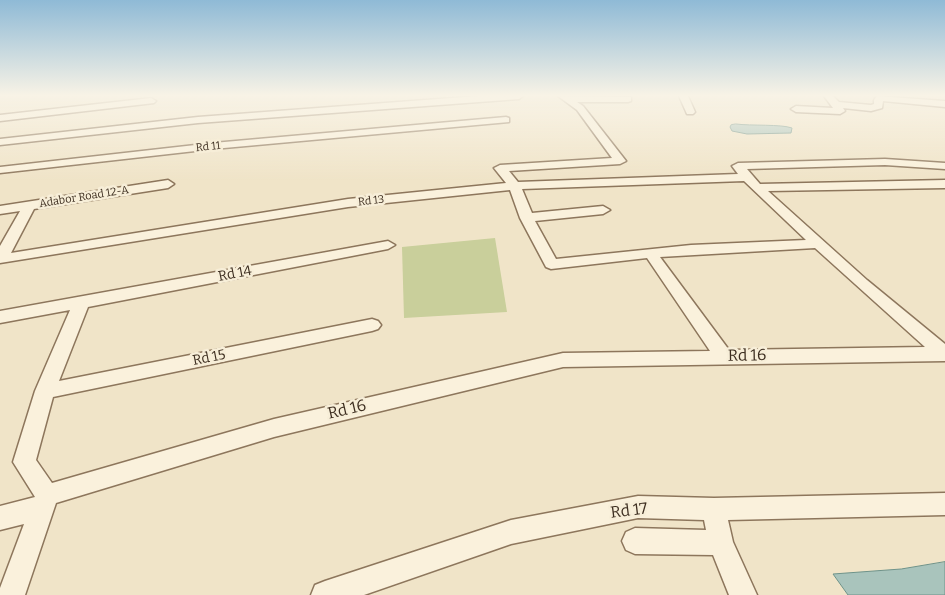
<!DOCTYPE html>
<html>
<head>
<meta charset="utf-8">
<style>
	body { margin:0 }
	canvas { display:block; background:#f0e4c8 }
</style>
</head>
<body>
<canvas width="945" height="595"></canvas>
<script>
const ctx = document.querySelector('canvas').getContext('2d');
ctx.lineJoin = 'round';
function paint(path, color) {
  ctx.fillStyle = color;
  ctx.fill(path, 'evenodd');
}
function stroke(path, color, width, dash) {
  ctx.strokeStyle = color;
  ctx.lineWidth = width;
  ctx.lineCap = dash ? 'butt' : 'round';
  ctx.setLineDash(dash || []);
  ctx.stroke(path);
}
function label(font, color, halo, rows, align = 'center') {
  ctx.font = font + ' Bitter,serif';
  ctx.lineWidth = 5;
  ctx.setLineDash([]);
  ctx.textBaseline = 'middle';
  ctx.strokeStyle = halo;
  ctx.fillStyle = color;
  for (const [text, x, y, turn = 0] of rows) {
    ctx.save();
    ctx.translate(x, y);
    ctx.rotate((+turn || 0) * Math.PI / 180);
    ctx.textAlign = isNaN(turn) ? turn : align;
    if (halo) ctx.strokeText(text, 0, 0);
    ctx.fillText(text, 0, 0);
    ctx.restore();
  }
}
const green = new Path2D(`
	M495,238l12,74 -103,6 -2,-71z`);
const water = new Path2D(`
	M736,124c15,2 45,0 56,4l-1,5 -44,1 -15,-3 -2,-4 1,-2z
	M945,562v33h-97l-15,-21 68,-5z`);
const minor = new Path2D(`
	M478,96h45l-4,3 -321,24 -198,22v-6l198,-22z
	M558,96l73,1v4l-3,1h-51l6,4 43,55 -6,3 -111,7 9,11 220,-8 -6,-8 6,-3 147,-4 60,4v6l-60,-4 -138,4 13,15 185,-4v8l-177,3 99,89 78,64v17l-382,6 -289,70 -218,66 -31,92h-25v-7l24,-64 -24,6v-24l35,-9 -22,-35 22,-71 35,-81 -70,13v-12l388,-70 7,4 -7,4 -300,58 -29,74 313,-62 6,2 3,4 -3,4 -6,2 -319,66 -17,63 16,23 222,-64 289,-66 147,-2 -63,-93 -96,11 -5,-2 -26,-49 -10,-28 -162,17 -348,56v-17l20,-35 -20,3v-8l168,-26 6,4 -6,4 -134,21 -23,44 337,-54 158,-16 -12,-15 6,-3 112,-7 -35,-48zM744,181l62,59 -115,5 -135,14 -21,-38 68,-7 7,-4 -7,-4 -71,7 -10,-24zM815,248l110,99 -196,3 -69,-93z
	M679,96h9l7,16 -2,2h-6z
	M824,96h9l6,6 32,3 3,-1v-4l3,-4 68,5v6l-62,-6 -1,7 -11,3 -28,-3 2,3 -5,3 -44,-2 -5,-3 5,-3 37,2z
	M151,98l5,3 -2,2 -154,18v-6z
	M506,117l3,1v4l-296,27 -213,24v-6l213,-24z
	M945,493v22l-217,5 5,22 24,53h-28l-16,-40 -78,-1 -9,-4 -4,-9 4,-9 9,-4 71,2 -2,-10 -66,-2 -127,26 -147,51h-53l4,-10 10,-4 186,-61 127,-24 76,2z`);
const farStreetnames = [
	["Rd 11",208,147,-6],
	["Adabor Road 12-A",84,197,-9],
	["Rd 13",371,201,-6]
];
const streetNames = [
	["Rd 14",235,274,-11],
	["Rd 15",209,358,-11]
];
const nearStreetnames = [
	["Rd 16",747,356,-1],
	["Rd 16",347,410,-13],
	["Rd 17",629,511,-7]
];
paint(green, '#c9cf9b');
paint(water, '#a9c4bc');
stroke(water, '#6f938a', 1);
stroke(minor, '#8d765c', 3);
paint(minor, '#faf1dc');
const sky = ctx.createLinearGradient(0, 0, 0, 180);
sky.addColorStop(0, '#8fbad6');
sky.addColorStop(0.53, '#f8f3e6');
sky.addColorStop(1, '#f8f3e600');
ctx.fillStyle = sky;
ctx.fillRect(0, 0, 945, 180);
label('11px', '#3d2e20', '#f7eed8', farStreetnames);
label('14px', '#3d2e20', '#f7eed8', streetNames);
label('16px', '#3d2e20', '#f7eed8', nearStreetnames);
</script>
</body>
</html>
